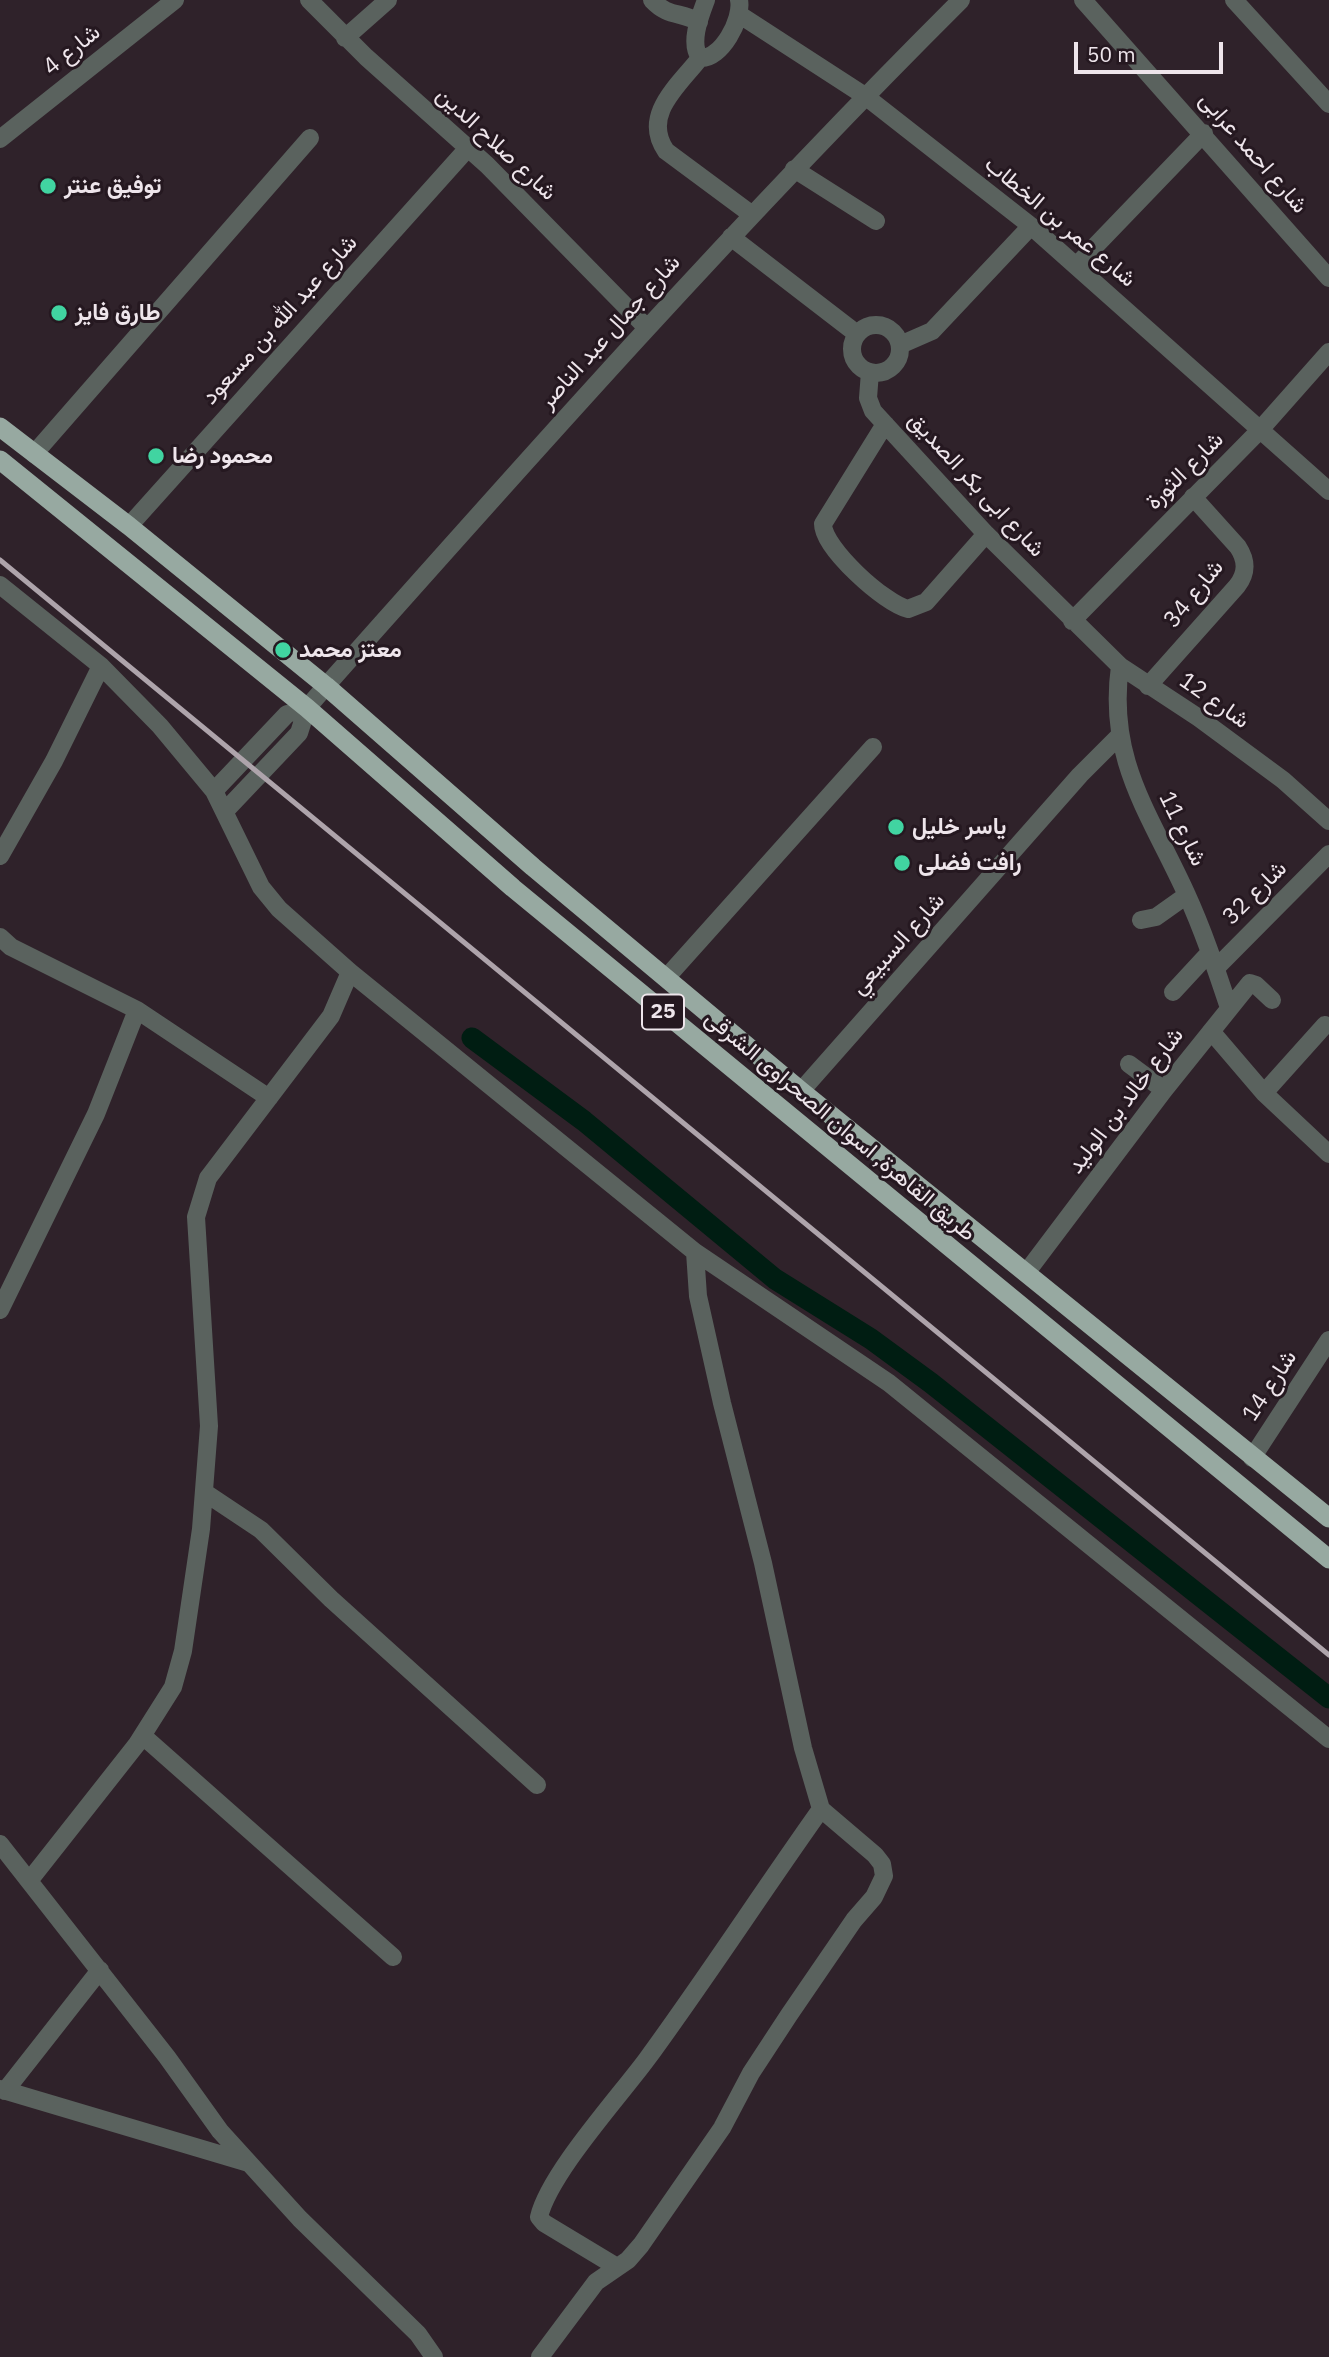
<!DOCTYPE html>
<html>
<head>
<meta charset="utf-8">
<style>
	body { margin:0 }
	#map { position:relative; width:1329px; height:2357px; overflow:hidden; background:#2f222a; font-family:"IBM Plex Sans",sans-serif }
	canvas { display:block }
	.scale { position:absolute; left:1074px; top:42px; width:149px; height:32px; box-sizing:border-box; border:4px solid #eee5eb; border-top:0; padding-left:9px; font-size:21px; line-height:24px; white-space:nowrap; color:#eee5eb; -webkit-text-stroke:5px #251820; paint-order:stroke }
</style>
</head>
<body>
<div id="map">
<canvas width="1329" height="2357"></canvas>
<div class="scale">50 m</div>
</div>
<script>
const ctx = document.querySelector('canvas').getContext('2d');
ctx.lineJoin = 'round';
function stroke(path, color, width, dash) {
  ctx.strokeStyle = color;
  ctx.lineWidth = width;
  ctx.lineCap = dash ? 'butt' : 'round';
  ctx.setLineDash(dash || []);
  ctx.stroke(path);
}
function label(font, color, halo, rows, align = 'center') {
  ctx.font = font + ' "IBM Plex Sans",Vazirmatn,sans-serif';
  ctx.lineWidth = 6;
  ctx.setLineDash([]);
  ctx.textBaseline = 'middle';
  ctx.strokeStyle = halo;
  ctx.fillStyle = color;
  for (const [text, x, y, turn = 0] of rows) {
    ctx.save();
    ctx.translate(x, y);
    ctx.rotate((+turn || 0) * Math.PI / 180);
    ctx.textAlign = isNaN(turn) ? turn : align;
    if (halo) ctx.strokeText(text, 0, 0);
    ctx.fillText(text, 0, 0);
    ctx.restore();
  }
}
const canal = new Path2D(`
	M472,1038l112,83 191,158 96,60 60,44 398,315`);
const minor = new Path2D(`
	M309,0l57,57 121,108 159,162
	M652,0c17,18 28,11 47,22
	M706,0c-6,16 -17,43 -6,58 21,2 43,-39 39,-58
	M1083,0l246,278
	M1234,0l95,104
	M740,15l125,81 166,130 298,265
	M345,38l43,-38
	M700,58c-21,27 -59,57 -34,93l85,63
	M0,139l175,-139
	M794,169l82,52
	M731,237l126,97
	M1077,265l127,-132
	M852 349a24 24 0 1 1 48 0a24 24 0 1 1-48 0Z
	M900,345l32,-14 99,-105
	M870,372l-2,26 5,13 113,123 134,132 79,52 84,62 46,41
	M885,424l-62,100c0,24 62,80 85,85l18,-7 60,-68
	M34,454l276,-316
	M129,526l339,-378
	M0,585l101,81 59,60 54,65 47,96 18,22 71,63 345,280 194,131 440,356
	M1072,621l187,-190 70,-79
	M1120,666c-13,93 29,146 66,227 17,37 30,76 43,115
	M1148,686l89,-100c10,-13 10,-25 1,-39l-45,-50
	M214,791l73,-77 20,-6
	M226,810l73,-77 8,-25 19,-22c207,-233 414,-466 635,-686
	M0,856l54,-95 47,-95
	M1141,920l15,-3 31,-22
	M0,937l11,10 126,63 132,88
	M1216,968l113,-114
	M350,972l-19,44 -123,162 -12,39 13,209 -8,103 -18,122 -10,36 -36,57 -108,137 138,176 53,74 80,88 118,115 16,23
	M666,978l207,-231
	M1173,992l37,-40
	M1211,1031l53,62 65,61
	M1129,1064l35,26
	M801,1091l279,-316 38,-38
	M1264,1093l61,-68
	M1026,1273l138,-183 86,-107 6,2 16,15
	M0,1310l96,-196 41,-104
	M1252,1458l77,-118
	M204,1492l57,38 70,69 206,186
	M143,1736l250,221
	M0,1844l29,37
	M0,2089l249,74
	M5,2091l95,-121
	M617,2267l-73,-44 -5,-6c10,-43 80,-120 108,-158 60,-82 115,-167 174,-250
	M540,2357l56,-75 32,-22 13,-15 81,-117 29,-55 38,-58 65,-95 20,-23 10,-21 -2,-12 -7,-9 -54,-46 -18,-61 -40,-185 -41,-160 -24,-107 -3,-44`);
const trunk = new Path2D(`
	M0,427l129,99 197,160 207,181 268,224 528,427
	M0,460l307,248 206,180 816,671`);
const rail = new Path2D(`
	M0,560l1329,1095`);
const markers = [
	[48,186,9,"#41d4a1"],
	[59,313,9,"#41d4a1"],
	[156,456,9,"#41d4a1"],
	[283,650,9,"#41d4a1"],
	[896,827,9,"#41d4a1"],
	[902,863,9,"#41d4a1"]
];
const shields = [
	[663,1012,42]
];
const shieldNames = [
	["25",663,1012]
];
const streetNames = [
	["شارع 4",72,50,-39],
	["شارع صلاح الدين",496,144,43],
	["شارع احمد عرابى",1253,153,49],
	["شارع عمر بن الخطاب",1060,222,40],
	["شارع عبد الله بن مسعود",280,320,-48],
	["شارع جمال عبد الناصر",610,332,-48],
	["شارع الثورة",1185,471,-45],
	["شارع ابى بكر الصديق",976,485,47],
	["شارع 34",1194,594,-51],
	["شارع 12",1214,701,35],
	["شارع 11",1182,829,64],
	["شارع 32",1255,893,-45],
	["شارع السبيعي",898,944,-48],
	["شارع خالد بن الوليد",1126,1101,-53],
	["طريق القاهرة, اسوان الصحراوى الشرقى",840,1126,40],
	["شارع 14",1270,1386,-57]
];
const poiNames = [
	["توفيق عنتر",64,186],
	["طارق فايز",75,313],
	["محمود رضا",172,456],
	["معتز محمد",299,650],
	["ياسر خليل",912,827],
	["رافت فضلى",918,863]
];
stroke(canal, '#001d12', 21);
stroke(minor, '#5a625e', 18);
stroke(trunk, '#97a9a1', 19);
stroke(rail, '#aea4ab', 5);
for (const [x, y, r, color] of markers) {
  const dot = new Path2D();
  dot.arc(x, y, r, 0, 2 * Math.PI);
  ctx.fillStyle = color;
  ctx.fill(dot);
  stroke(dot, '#251820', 2.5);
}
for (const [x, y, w] of shields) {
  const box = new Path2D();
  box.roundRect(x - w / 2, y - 17.5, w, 35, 5);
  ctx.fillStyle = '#251820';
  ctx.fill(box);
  stroke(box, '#eee5eb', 2);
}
label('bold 21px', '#eee5eb', null, shieldNames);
label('23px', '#eee5eb', '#251820', streetNames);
label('bold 23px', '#eee5eb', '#251820', poiNames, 'left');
</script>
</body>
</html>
